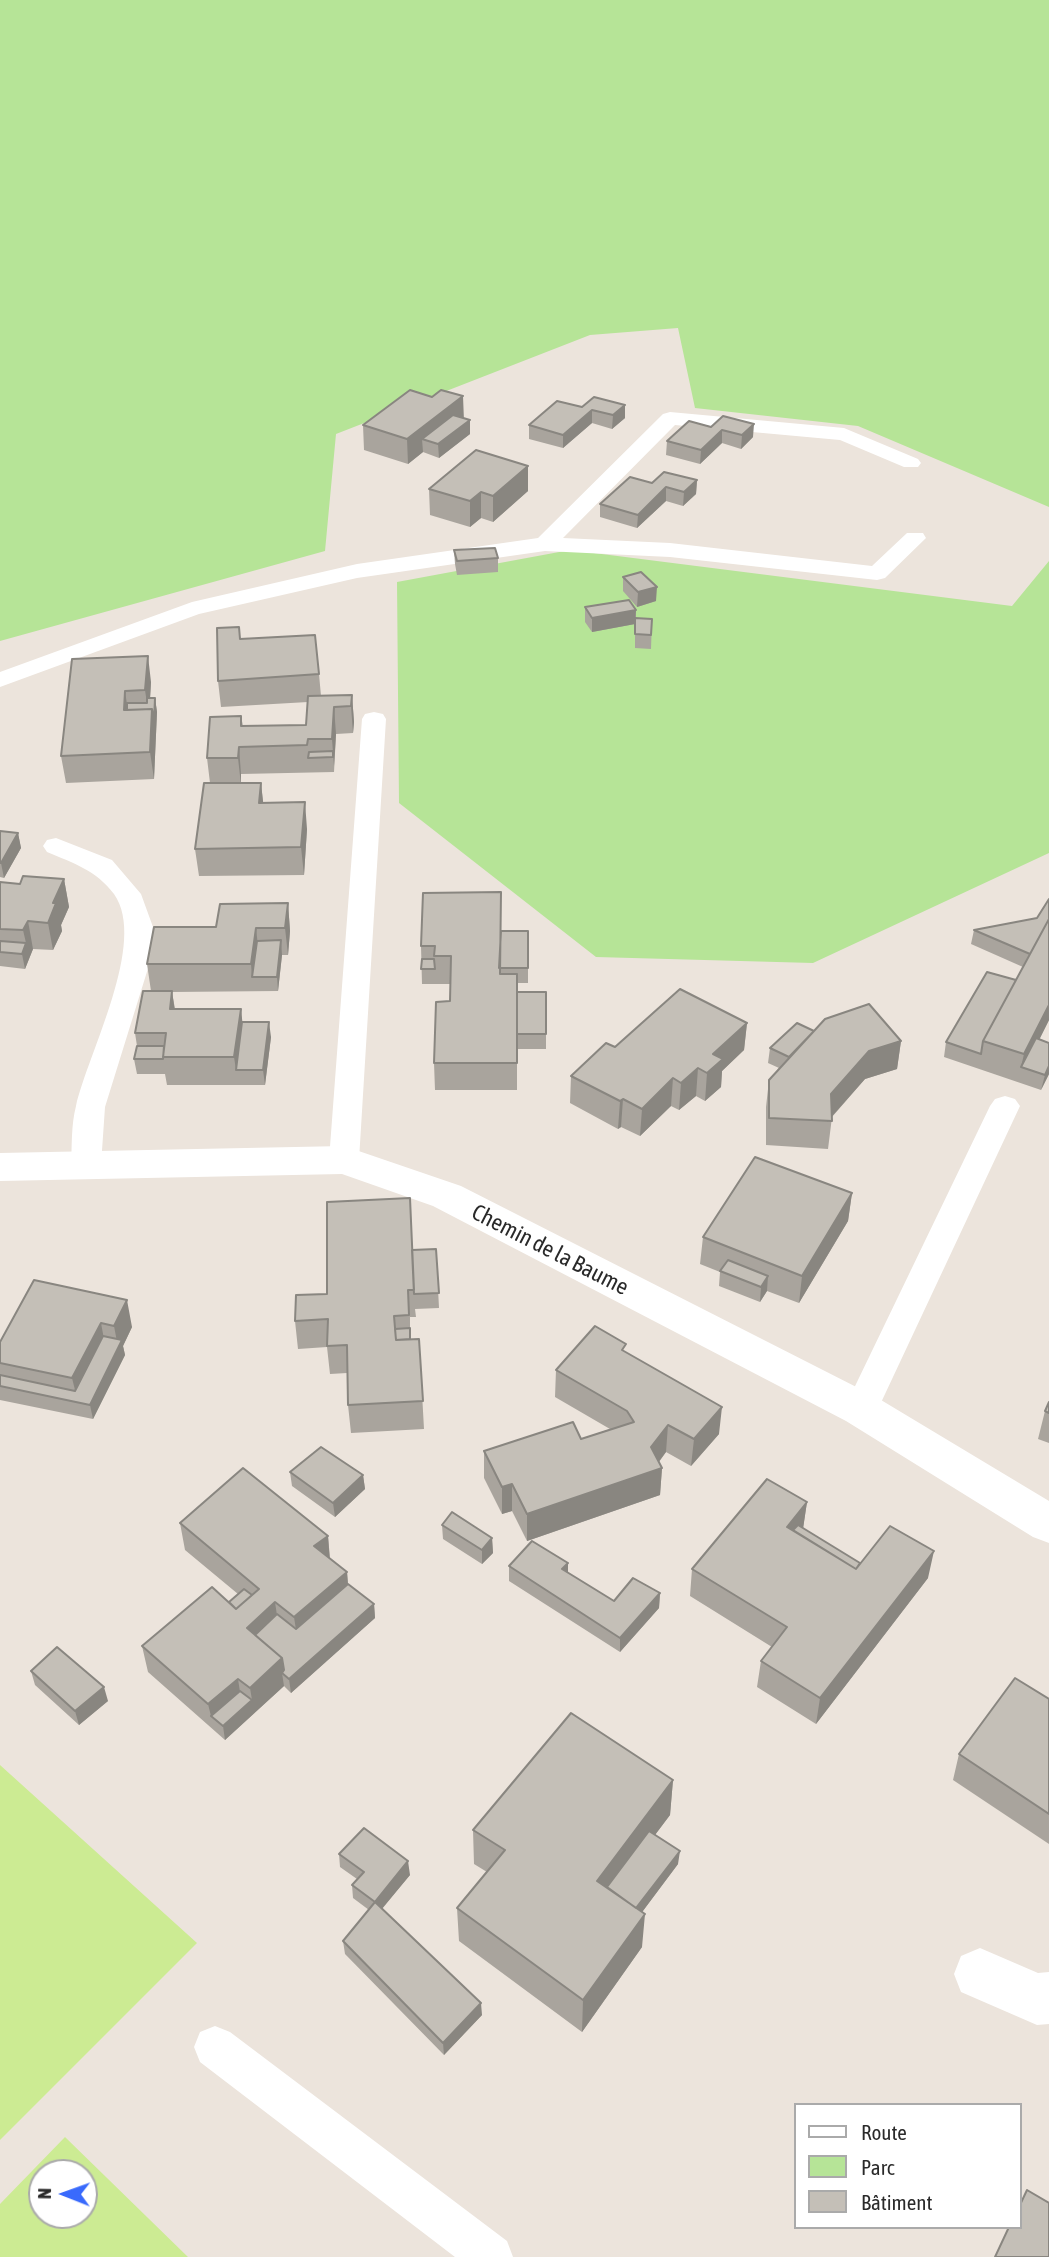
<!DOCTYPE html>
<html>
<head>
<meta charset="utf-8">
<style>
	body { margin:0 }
	#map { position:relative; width:1049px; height:2257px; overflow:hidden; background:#ece4dc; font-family:"Asap Condensed",sans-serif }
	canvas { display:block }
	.legend { position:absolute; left:794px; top:2103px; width:228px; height:126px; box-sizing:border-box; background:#fff; border:2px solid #aaa; margin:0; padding:9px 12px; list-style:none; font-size:21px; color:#2a2a2a }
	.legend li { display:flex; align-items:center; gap:14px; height:35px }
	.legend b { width:35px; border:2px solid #aaa }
	.north { position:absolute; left:28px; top:2159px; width:70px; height:70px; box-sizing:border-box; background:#fff; border:2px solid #aaa; border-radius:50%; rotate:271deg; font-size:19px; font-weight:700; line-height:28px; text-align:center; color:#2a2a2a }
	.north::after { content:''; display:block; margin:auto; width:24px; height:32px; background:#396afc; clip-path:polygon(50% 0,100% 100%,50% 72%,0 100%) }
</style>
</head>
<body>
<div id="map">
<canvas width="1049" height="2257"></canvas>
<ul class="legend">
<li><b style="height:9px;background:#fff"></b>Route</li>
<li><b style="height:19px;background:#b6e497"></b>Parc</li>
<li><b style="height:19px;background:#c4bfb7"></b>Bâtiment</li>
</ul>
<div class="north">N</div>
</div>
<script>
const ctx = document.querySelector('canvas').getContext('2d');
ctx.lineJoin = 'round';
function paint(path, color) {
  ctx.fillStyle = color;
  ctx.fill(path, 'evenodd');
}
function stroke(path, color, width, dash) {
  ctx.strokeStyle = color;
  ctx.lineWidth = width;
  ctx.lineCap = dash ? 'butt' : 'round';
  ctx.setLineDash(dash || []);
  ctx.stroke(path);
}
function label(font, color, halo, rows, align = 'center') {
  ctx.font = font + ' "Asap Condensed",sans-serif';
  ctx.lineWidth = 7;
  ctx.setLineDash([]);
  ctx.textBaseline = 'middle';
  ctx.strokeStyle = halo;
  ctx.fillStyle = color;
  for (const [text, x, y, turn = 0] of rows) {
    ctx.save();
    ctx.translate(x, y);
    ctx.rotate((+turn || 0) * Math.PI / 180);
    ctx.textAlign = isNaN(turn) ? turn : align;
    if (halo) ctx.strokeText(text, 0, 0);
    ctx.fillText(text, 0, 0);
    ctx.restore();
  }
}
const green = new Path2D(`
	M0,0h1049v507l-191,-81 -163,-18 -17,-80 -88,7 -254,99 -11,117 -325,90z
	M570,550l442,56 37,-45v292l-236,110 -217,-6 -197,-154 -2,-221z`);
const pitch = new Path2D(`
	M0,1765l197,178 -197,197z
	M65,2137l123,120h-188v-53zM42,2173h42v42h-42z`);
const service = new Path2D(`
	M670,412l174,16 74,31 3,4 -3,4h-14l-64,-27 -165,-15 -112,113 107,5 202,23 35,-33h16l3,5 -41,40 -8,2 -207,-23 -125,-6 -188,27 -158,36 -199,73v-15l192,-70 165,-38 181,-26 125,-124z
	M374,712l9,2 3,5 -27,441 -4,8 -11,3 -11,-3 -4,-8 33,-441 3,-5z
	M56,838l56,22 29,34 12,33 -3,35 -45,145 -4,58 -4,8 -11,3 -11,-3 -4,-8c1,-19 0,-40 5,-59 12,-53 72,-164 38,-212 -18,-24 -41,-31 -67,-42l-4,-6 4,-6z
	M1005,1096l10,3 5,7 -142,303 -5,9 -12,4 -12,-4 -5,-9 146,-303 5,-7z
	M215,2026l15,6 277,209 6,16h-58l-255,-195 -6,-15 6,-15z`);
const minor = new Path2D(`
	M344,1146l117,40 415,211 173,104v42l-16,-6 -187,-116 -413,-215 -91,-32 -342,7v-28z
	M980,1948l58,25 11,-1v52l-12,1 -76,-33 -7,-18 7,-18z`);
const wall = new Path2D(`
	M557,401l68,17 -13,11 -20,-6 -29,25 -34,-9v-14z
	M464,419l6,15 -31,24 -16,-6 -15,12 -44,-14 -1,-25z
	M689,421l64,16 -12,12 -19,-6 -22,21 -34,-9 1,-14z
	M697,480l-1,14 -13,12 -17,-5 -29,27 -37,-11v-13l52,-21z
	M429,489l99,2 -35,31 -12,-4 -11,9 -40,-12z
	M454,550l44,8v14l-41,3 -2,-11z
	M623,577l33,24 -19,6 -14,-16z
	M585,607l51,3v8l16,1 -1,30 -16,-1v-24l-43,8 -7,-10z
	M240,639l79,35 2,22 31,-1 2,27 -1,11 -17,1 -2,38 -93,2v9h20l2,20 44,26 -3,46 -105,1 -4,-27 15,-66 -3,-25 34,-42 2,10 63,-1 2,-23 -87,5 -3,-26z
	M72,659l79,23 -1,16h5l2,14 -3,67 -88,4 -5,-27z
	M0,831l18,2 3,15 -17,30 -4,-1z
	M64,879l5,28 -8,18 1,6 -9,19 -20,-1 -8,20 -25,-3v-84l20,2z
	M1049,899v121l-10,20 10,3v31l-8,16 -97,-33 2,-15 70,-62 7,-13 -52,-23 3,-14 63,-12z
	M288,903l2,28 -2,24h-6l-4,36 -106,1 3,17h66l1,13 29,15 -6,48h-98l-2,-11h-28l-3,-15 3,-13 -2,-13 16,-42 -4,-27 69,-37z
	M501,931h27v52h-11v9h29v57h-29v41h-82l-1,-27 16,-62v-17h-28l-1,-38z
	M747,1023l-3,27 -22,21 -1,16 -16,14 -9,-5 -17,14 -8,-4 -31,30 -19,-9 -3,2 -48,-26 1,-27 44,-29z
	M814,1031l87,10 -4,28 -32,10 -33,38 -4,32 -62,-4v-38l3,-27 10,-12 -11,-5 2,-15z
	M852,1193l-4,28 -49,82 -32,-12 -7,11 -41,-16 1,-14 -20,-8 3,-27z
	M436,1249l3,59 -24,1 1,8h-6v22h9l5,90 -73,4 -3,-28 -1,-32 -17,1 -3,-27 -29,2 -3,-28 32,-27 85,-44z
	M34,1280l98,47 -9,19 2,9 -32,64 -93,-19v-58z
	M626,1352l93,82 -28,32 -25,-14 -7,10 3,6 -2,27 -133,46 -15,-30 -10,3 -18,-36v-27l97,-12 29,-10 -55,-32 1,-27z
	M1049,1402v41l-11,-4 7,-28z
	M290,1472l73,3 2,14 -30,28 -43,-31z
	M807,1502l-4,26 57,35 68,15 -112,146 -59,-37 4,-26 11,-14 -82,-51 2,-27z
	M180,1523l148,13 2,22 17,14 1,12 26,20 1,14 -84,75 -7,-7 -59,54 -77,-68 -6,-26 87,-44 9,-8 -53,-44z
	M442,1525l50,13 1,15 -11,11 -39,-25z
	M509,1566l59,7 46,28 46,-8 -1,15 -39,44 -111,-71z
	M31,1671l77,30 -29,24 -44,-40z
	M1049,1699v145l-96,-64 6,-26z
	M673,1780l-3,35 -15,20 23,29 -36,48v35l-60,85 -123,-91 -2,-33 30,-36 -13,-8 -1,-34z
	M339,1854l71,21 -28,33 100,107 -38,40 -99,-101 -2,-13 26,-31 -16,-12 -1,-13 5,-6 -17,-12z`);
const shadedWall = new Path2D(`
	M463,396l1,25 -42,18 1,13 -15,12 -1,-25z
	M625,405v13l-13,11 1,-14z
	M592,410v13l-29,25v-13z
	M470,420v14l-31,24 -1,-14z
	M754,424l-1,13 -12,12 1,-14z
	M722,430v13l-22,21 1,-14z
	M528,466v25l-35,31v-26z
	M697,480l-1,14 -13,12 1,-14z
	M666,487v14l-29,27 1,-13z
	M481,492v26l-11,9v-26z
	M657,587l-1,14 -19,6 1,-15z
	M636,610l-1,14 -43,8v-14z
	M148,656l3,26 -2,35 -4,-27z
	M125,691l4,27 -5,-8z
	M352,695l2,27 -1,11 -2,-27z
	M155,698l2,14 -3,67 -4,-27 2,-43z
	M334,707l2,27 -2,32 -2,-27z
	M239,747l2,27v11l-3,-27z
	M261,783l3,27 -5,-7z
	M305,802l2,27 -3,46 -3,-28z
	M18,833l3,15 -17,30 -3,-15z
	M64,879l5,28 -8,18 1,6 -9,19 -5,-27 5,-20z
	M288,903l2,28 -2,24 -3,-27z
	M28,921l5,28 -8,20 -3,-15 4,-11 -3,-13z
	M256,928l3,27 -7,22 -1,-13z
	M281,940l1,15 -4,36 -1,-14z
	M172,991l4,28 -6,-10z
	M1049,1005v15l-24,48 -4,-1 3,-13z
	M241,1009l3,28 -8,33 -2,-13z
	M269,1022l2,15 -6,48 -2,-15z
	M747,1023l-3,27 -22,21 -1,16 -16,14 2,-28 6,-19z
	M901,1041l-4,28 -32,10 -38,43 4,-28 38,-43z
	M1049,1066v8l-8,16 4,-15z
	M698,1068l-2,28 -17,14 2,-27z
	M673,1078l-2,28 -31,30 2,-27z
	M623,1099l-2,28 -3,2 2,-28z
	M852,1193l-4,28 -49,82 3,-27z
	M768,1276l-1,15 -7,11 1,-15z
	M127,1300l5,27 -9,19 2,9 -32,64 -3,-14 28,-58 -4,-21z
	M101,1323l5,27 -28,52 -6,-24z
	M722,1407l-3,27 -28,32 3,-27z
	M668,1425l-2,27 -15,20 11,-4 -2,27 -133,46v-27l124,-67z
	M363,1475l2,14 -30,28 -2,-14z
	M512,1484v27l-10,3v-27z
	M807,1502l-4,27 -11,14 -5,-16z
	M328,1536l2,27 -16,-17z
	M492,1538l1,15 -11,11v-14z
	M934,1551l-6,27 -112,146 4,-26z
	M568,1563v14l-6,-8z
	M347,1572l2,26 -51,45 -4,-26z
	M660,1593l-1,15 -39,44v-14z
	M275,1602l4,27 -21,19 -20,-27z
	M374,1604l1,14 -84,75 -2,-14z
	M282,1658l2,17 -2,-2 2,13 -59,54 -2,-14 29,-26 -2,-12z
	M238,1679l4,26 -31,11 -3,-12z
	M104,1687l4,14 -29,24 -4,-14z
	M673,1780l-3,35 -68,90 -5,-24z
	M680,1851l-2,13 -53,71 1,-13z
	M408,1861l2,14 -33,40 -2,-13z
	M645,1914l-3,33 -60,85 1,-32z
	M481,2003l1,12 -38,40 -1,-12z`);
const building = new Path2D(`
	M410,390l22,7 9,-7 22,6 -56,43 -44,-14z
	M594,397l31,8 -12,10 -21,-5 -29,25 -34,-10 28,-24 25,6z
	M453,415l17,5 -32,24 -16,-5z
	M723,416l31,8 -12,11 -20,-5 -21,20 -34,-9 22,-20 22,6z
	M476,450l52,16 -35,30 -12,-4 -11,9 -41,-12z
	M664,472l33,8 -13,12 -18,-5 -28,28 -38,-11 30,-27 22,6z
	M495,548l3,10 -41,3 -3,-11z
	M641,572l16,15 -19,5 -15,-15z
	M629,600l7,10 -44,8 -7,-11z
	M635,618l17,1 -1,16 -16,-1z
	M239,627l1,12 75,-4 4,39 -101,7 -1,-53z
	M148,656l-3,34 -20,1 -1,19 28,-1 -2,43 -89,4 11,-97z
	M352,695l-1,11 -17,1 -2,32h-24l-1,6 -68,2 -1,11h-31l3,-41 31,-1v10l65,-1 2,-29z
	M147,698h8l-1,24 -2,-13 -25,1v-7h20z
	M333,751v6l-25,1 1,-6z
	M204,783h57l-2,20 46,-1 -4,45 -106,2z
	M0,831l18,2 -17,30h-1z
	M23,876l41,3 -11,24h3l-8,20 -20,-2 -5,9 -23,-1v-47l20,2z
	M501,892l-1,82h17v89h-83l2,-61 14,-1 1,-45h-17l1,-10h-14l2,-53z
	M1049,899v20l-19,35 -56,-24 63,-12z
	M288,903l-3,25h-29l-5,36h-104l7,-37h62l4,-23z
	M1049,919v86l-25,49 -41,-13z
	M501,931h27v37h-29z
	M281,940l-4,37h-25l5,-36z
	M0,941l26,2 -4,11 -22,-2z
	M422,959h12l1,10h-14z
	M987,972l29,8 -33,61 -2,13 -35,-12z
	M680,989l67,34 -34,31 10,5 -16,14 -9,-5 -17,15 -8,-5 -31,31 -19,-10 -3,2 -49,-25 35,-33 9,4z
	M143,991h29l-2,18h71l-7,48h-71l3,-24h-31z
	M517,992h29v42h-29z
	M869,1004l32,37 -32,10 -38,43 1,27 -63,-3v-38l56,-61z
	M242,1022h27l-6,48h-27z
	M797,1023l17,8 -25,26 -19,-9z
	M1036,1038l13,5v23l-4,9 -24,-8z
	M137,1046h27l-1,13h-29z
	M755,1157l97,36 -50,83 -99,-39z
	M410,1198l4,92h-6l1,25 -15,1 2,24 23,-1 4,62 -75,4 -1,-60 -20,1 1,-27 -33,2 1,-26 31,-1v-92z
	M436,1249l3,44 -25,1 -2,-44z
	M728,1260l40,16 -7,11 -41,-16z
	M34,1280l93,20 -13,26 -13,-3 -29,55 -72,-15v-21z
	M595,1326l31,18 -4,6 100,57 -28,32 -26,-14 -17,22 11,21 -135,46 -15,-30 -10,3 -18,-36 89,-29 8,17 53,-17 -7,-11 -71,-41z
	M410,1328v11l-14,1 -1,-11z
	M103,1336l19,4 -32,65 -90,-19v-11l75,16z
	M1049,1402v11l-4,-2z
	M321,1447l42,28 -30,28 -43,-31z
	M243,1468l85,68 -14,10 33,26 -53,45 -19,-15 -28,26 35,30 -32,30 -12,-9 -30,25 -66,-58 70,-59 24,22 23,-20 -79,-66z
	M767,1479l40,23 -20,25 69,42 34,-43 44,25 -114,147 -59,-37 26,-34 -95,-58z
	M452,1512l40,26 -10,12 -40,-25z
	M798,1525l62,38 -4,6 -63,-39z
	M532,1541l36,22 -6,6 52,32 19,-23 27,15 -40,45 -111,-72z
	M348,1584l26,20 -85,75 -7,-6 2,-3 -2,-12 -27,-23 22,-21 19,15z
	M244,1589l8,6 -16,14 -7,-7z
	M57,1647l47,40 -29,24 -44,-40z
	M1015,1678l34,21v115l-90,-60z
	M240,1691l12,9 -29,26 -12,-10z
	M571,1713l102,67 -76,101 48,33 -62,86 -126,-92 48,-58 -32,-20z
	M364,1828l44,33 -33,41 106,101 -38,40 -100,-102 32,-39 -23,-17 12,-13 -25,-18z
	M649,1831l31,20 -44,57 -29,-21z
	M1027,2190l22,13v54h-54l14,-30h10v-20z`);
const streetNames = [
	["Chemin de la Baume",550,1250,27]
];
paint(green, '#b6e497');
paint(pitch, '#cceb93');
paint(service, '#fff');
paint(minor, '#fff');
paint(wall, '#a9a49d');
paint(shadedWall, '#898680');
paint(building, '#c4bfb7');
stroke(building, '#898680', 2);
label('23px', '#2a2a2a', '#fff', streetNames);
</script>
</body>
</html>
